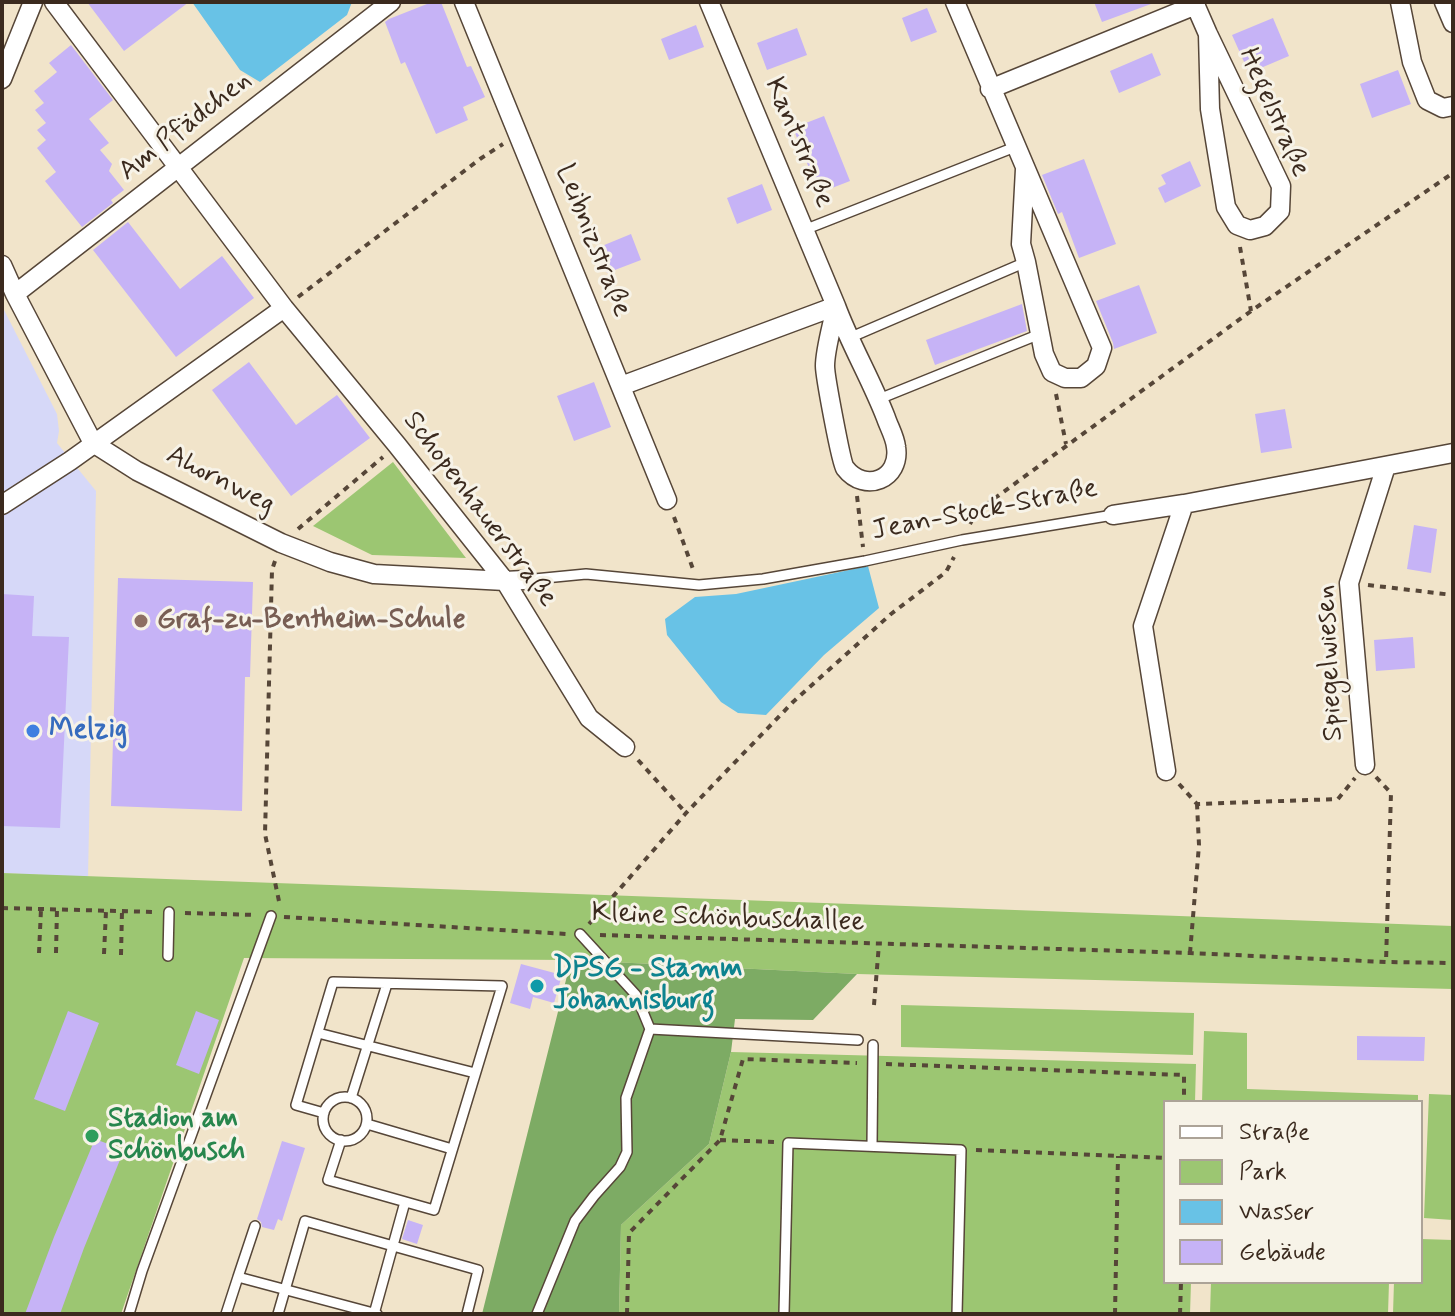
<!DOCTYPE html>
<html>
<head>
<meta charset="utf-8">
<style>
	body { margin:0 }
	#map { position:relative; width:1455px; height:1316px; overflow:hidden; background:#f1e4ca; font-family:Mynerve,sans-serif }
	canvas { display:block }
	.frame { position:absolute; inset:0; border:4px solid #3b2a1e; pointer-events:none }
	.legend { position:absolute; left:1163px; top:1100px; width:260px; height:184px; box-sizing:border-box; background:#f7f3e8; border:2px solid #aca397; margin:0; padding:10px 14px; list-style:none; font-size:24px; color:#3b2a1e }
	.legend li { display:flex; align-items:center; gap:16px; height:40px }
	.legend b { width:40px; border:2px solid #aca397 }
</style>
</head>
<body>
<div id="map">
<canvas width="1455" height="1316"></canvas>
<div class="frame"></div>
<ul class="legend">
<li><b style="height:10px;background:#fff"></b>Straße</li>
<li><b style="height:22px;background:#9cc672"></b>Park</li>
<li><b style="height:22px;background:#68c2e6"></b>Wasser</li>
<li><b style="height:22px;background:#c6b3f6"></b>Gebäude</li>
</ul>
</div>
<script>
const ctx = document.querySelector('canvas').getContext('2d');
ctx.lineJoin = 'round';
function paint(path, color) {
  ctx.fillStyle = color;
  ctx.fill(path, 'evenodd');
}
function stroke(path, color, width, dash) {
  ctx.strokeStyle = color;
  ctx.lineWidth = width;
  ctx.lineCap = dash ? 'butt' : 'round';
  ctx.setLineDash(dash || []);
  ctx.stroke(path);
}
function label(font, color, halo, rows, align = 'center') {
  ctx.font = font + ' Mynerve,sans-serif';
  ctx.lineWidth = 6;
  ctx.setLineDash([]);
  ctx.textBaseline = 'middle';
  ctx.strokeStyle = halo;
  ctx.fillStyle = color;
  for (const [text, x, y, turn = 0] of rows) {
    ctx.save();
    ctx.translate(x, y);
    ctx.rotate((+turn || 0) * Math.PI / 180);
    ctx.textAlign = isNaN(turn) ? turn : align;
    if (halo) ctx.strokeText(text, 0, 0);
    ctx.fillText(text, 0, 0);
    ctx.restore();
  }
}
const built = new Path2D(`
	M2,306l55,108 2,17 -2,12 39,48 -8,386 -86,-4z`);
const green = new Path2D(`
	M393,462l73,96 -94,-3 -59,-29z
	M2,873l1451,53v63l-596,-15 -286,-14 -327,-2 -123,356h-119z
	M901,1005l293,8 -1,42 -292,-8z
	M1204,1031l43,2v56l171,6v7h-216z
	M731,1052l465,12 -1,38h-30v180h26l-1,32h-571l2,-89 88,-81z
	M1429,1094l24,1v125l-29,-2z
	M1421,1239l32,1v74h-60l1,-32h27z
	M1211,1282h178l-1,32h-178z`);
const forest = new Path2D(`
	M571,960l286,14 -44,46 -78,-1 -4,33 -22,92 -88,81 -2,89h-137z`);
const water = new Path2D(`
	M192,2h160l-5,13 -87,67 -20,-12z
	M868,566l11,42 -55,47 -58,60 -28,-2 -17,-11 -54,-67 -2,-16 30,-22 41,-3z`);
const building = new Path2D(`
	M87,2h102l-65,49z
	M432,2h9l26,65 4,-1 14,31 -22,10 5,13 -32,14 -31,-72 -4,2 -16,-42 4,-3z
	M1094,2h57v2l-49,18z
	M927,8l10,24 -26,10 -9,-24z
	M1273,18l16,38 -40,17 -17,-38z
	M696,25l8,22 -35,13 -8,-21z
	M797,28l10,27 -40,15 -10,-27z
	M71,45l42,55 -24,19 20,24 -9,7 12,14 -3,7 15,19 -13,10 2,3 -31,24 -37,-46 11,-9 -19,-24 9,-8 -9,-10 9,-7 -11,-13 9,-7 -10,-12 23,-19 -8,-9z
	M1152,53l9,22 -42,18 -9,-22z
	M1398,70l13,34 -39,14 -12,-34z
	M824,116l26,65 -31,12 -26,-65z
	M1084,159l32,85 -37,14 -17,-46 -4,2 -16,-39z
	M1190,161l11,25 -36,17 -7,-15 8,-4 -5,-9z
	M762,184l10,26 -35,14 -10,-26z
	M128,222l52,67 42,-33 32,42 -78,59 -83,-107z
	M631,234l10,26 -34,13 -10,-25z
	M1139,285l18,48 -43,16 -1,-6 -17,-42z
	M1022,304l5,27 -92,34 -9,-25z
	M249,362l47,63 41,-30 33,43 -79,58 -79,-106z
	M594,382l17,45 -37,14 -17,-45z
	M1285,409l7,39 -31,5 -6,-39z
	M1414,525l23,4 -6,44 -24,-4z
	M118,578l135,4 -3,95h-5l-3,134 -131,-5z
	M2,594l32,2 -2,40 37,1 -9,191 -58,-2z
	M1413,637l2,31 -39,3 -2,-31z
	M521,964l41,11 -8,28 -21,-6 -3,12 -20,-6z
	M68,1011l31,12 -34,88 -31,-12z
	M196,1011l23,9 -20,54 -23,-9z
	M1357,1036l68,1 -1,24 -67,-1z
	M95,1139l29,11 -40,98 -24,66h-35l29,-77z
	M282,1141l23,7 -23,73 -4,-2 -4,11 -12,-3 -1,-5 -4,-3z
	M408,1220l15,5 -6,19 -15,-5z`);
const path = new Path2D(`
	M1240,247l11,64
	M298,297l182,-138 23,-15
	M1056,394l10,50
	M857,496l6,51
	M674,517l19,52
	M970,524l6,-12 275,-201 202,-138
	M298,529l85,-72
	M275,561l-3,9 -7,264 15,72
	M1368,585l85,10
	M638,760l48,53
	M1376,777l15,16 -5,169
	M1179,784l18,20 141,-5 17,-21
	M2,908l154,4
	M185,913l71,2
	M284,917l283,17
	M589,924l97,-111 107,-111 98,-88 55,-42 8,-15
	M600,935l590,18 196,9 67,1
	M39,953l2,-44
	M56,953l1,-44
	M1190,953l9,-108 -2,-41
	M104,954l2,-43
	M121,955l1,-44
	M874,1005l5,-61
	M886,1064l298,11v27
	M720,1140l54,2
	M976,1150l189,8
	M627,1314l2,-81 91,-93 23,-81 114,4
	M1115,1314l3,-158
	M1180,1314l1,-32`);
const service = new Path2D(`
	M804,230l211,-83
	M849,338l177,-76
	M879,399l161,-65
	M524,580l62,-6 113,11 64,-6 102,-18 97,-21 151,-25
	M168,956l1,-44
	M650,1029l208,11
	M318,1033l157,40
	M323 1119a22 22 0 1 1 44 0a22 22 0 1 1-44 0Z
	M351,1098l36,-114
	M324,1113l-28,-8 37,-123 169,4 -68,224 -106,-30 13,-40
	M367,1124l85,25
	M872,1146l1,-101
	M238,1277l17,-51
	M129,1314l13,-43 129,-355
	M226,1314l12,-37 139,37
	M278,1314l27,-93 173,49 -11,44
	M374,1314l31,-112
	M537,1314l38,-93 19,-25 26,-29 7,-15 -1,-54 24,-69 -14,-34 -56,-61
	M784,1314l4,-171 173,7 -4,164`);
const minor = new Path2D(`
	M54,2l230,306 113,137 108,136 84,137 36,29
	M464,2l203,498
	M709,2l127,304c14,38 35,73 50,112 3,9 9,19 10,29 5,32 -31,47 -51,21 -4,-6 -20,-92 -20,-102 0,-17 8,-43 11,-60
	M955,2l147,346 -6,18 -15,12h-16l-13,-6 -8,-18 -18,-92 -5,-18 4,-75
	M1194,2l14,32 73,152 -1,25 -15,15 -15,4 -13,-5 -11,-18 -16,-98 -2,-75
	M1400,2l12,60 15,38 16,8 10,-2
	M1444,2l9,21
	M2,79l31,-77
	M990,89l206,-84
	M2,265l13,29 78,149 44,28 144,72 49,19 44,12 131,7 19,-1
	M15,294l376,-292
	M621,386l215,-80
	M2,505l68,-44 214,-153
	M1113,515l71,-11 269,-51
	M1365,765l-16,-182 37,-117
	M1166,771l-23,-145 41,-122`);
const markers = [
	[141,621,8,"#8d6e63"],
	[33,731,8,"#3f7fe0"],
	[537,986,8,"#0f9aa8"],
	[92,1136,8,"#2e9e5b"]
];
const streetNames = [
	["Hegelstraße",1273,113,66],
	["Am Pfädchen",186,127,-38],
	["Kantstraße",798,143,67],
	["Leibnizstraße",592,241,68],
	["Ahornweg",220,481,27],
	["Schopenhauerstraße",479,510,53],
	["Jean-Stock-Straße",985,511,-11],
	["Spiegelwiesen",1331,663,-93],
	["Kleine Schönbuschallee",728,919,2]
];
const educationNames = [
	["Graf-zu-Bentheim-Schule",157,621]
];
const shopNames = [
	["Melzig",49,731]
];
const cultureNames = [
	["DPSG - Stamm",553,970],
	["Johannisburg",553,1002]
];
const leisureNames = [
	["Stadion am",108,1120],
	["Schönbusch",108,1152]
];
paint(built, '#d6d8f8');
paint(green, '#9cc672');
paint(forest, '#7dab64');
paint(water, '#68c2e6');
paint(building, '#c6b3f6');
stroke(service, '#564638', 12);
stroke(minor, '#564638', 21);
stroke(path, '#564638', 4, [6, 6]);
stroke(service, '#fff', 9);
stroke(minor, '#fff', 18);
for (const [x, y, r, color] of markers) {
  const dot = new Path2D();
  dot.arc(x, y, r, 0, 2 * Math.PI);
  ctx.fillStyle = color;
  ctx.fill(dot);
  stroke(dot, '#f7f3e8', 3);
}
label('28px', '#3b2a1e', '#f7f3e8', streetNames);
label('bold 28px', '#785e54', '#f7f3e8', educationNames, 'left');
label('bold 28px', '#366cbe', '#f7f3e8', shopNames, 'left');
label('bold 28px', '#0d838f', '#f7f3e8', cultureNames, 'left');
label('bold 28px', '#27864d', '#f7f3e8', leisureNames, 'left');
</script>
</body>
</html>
